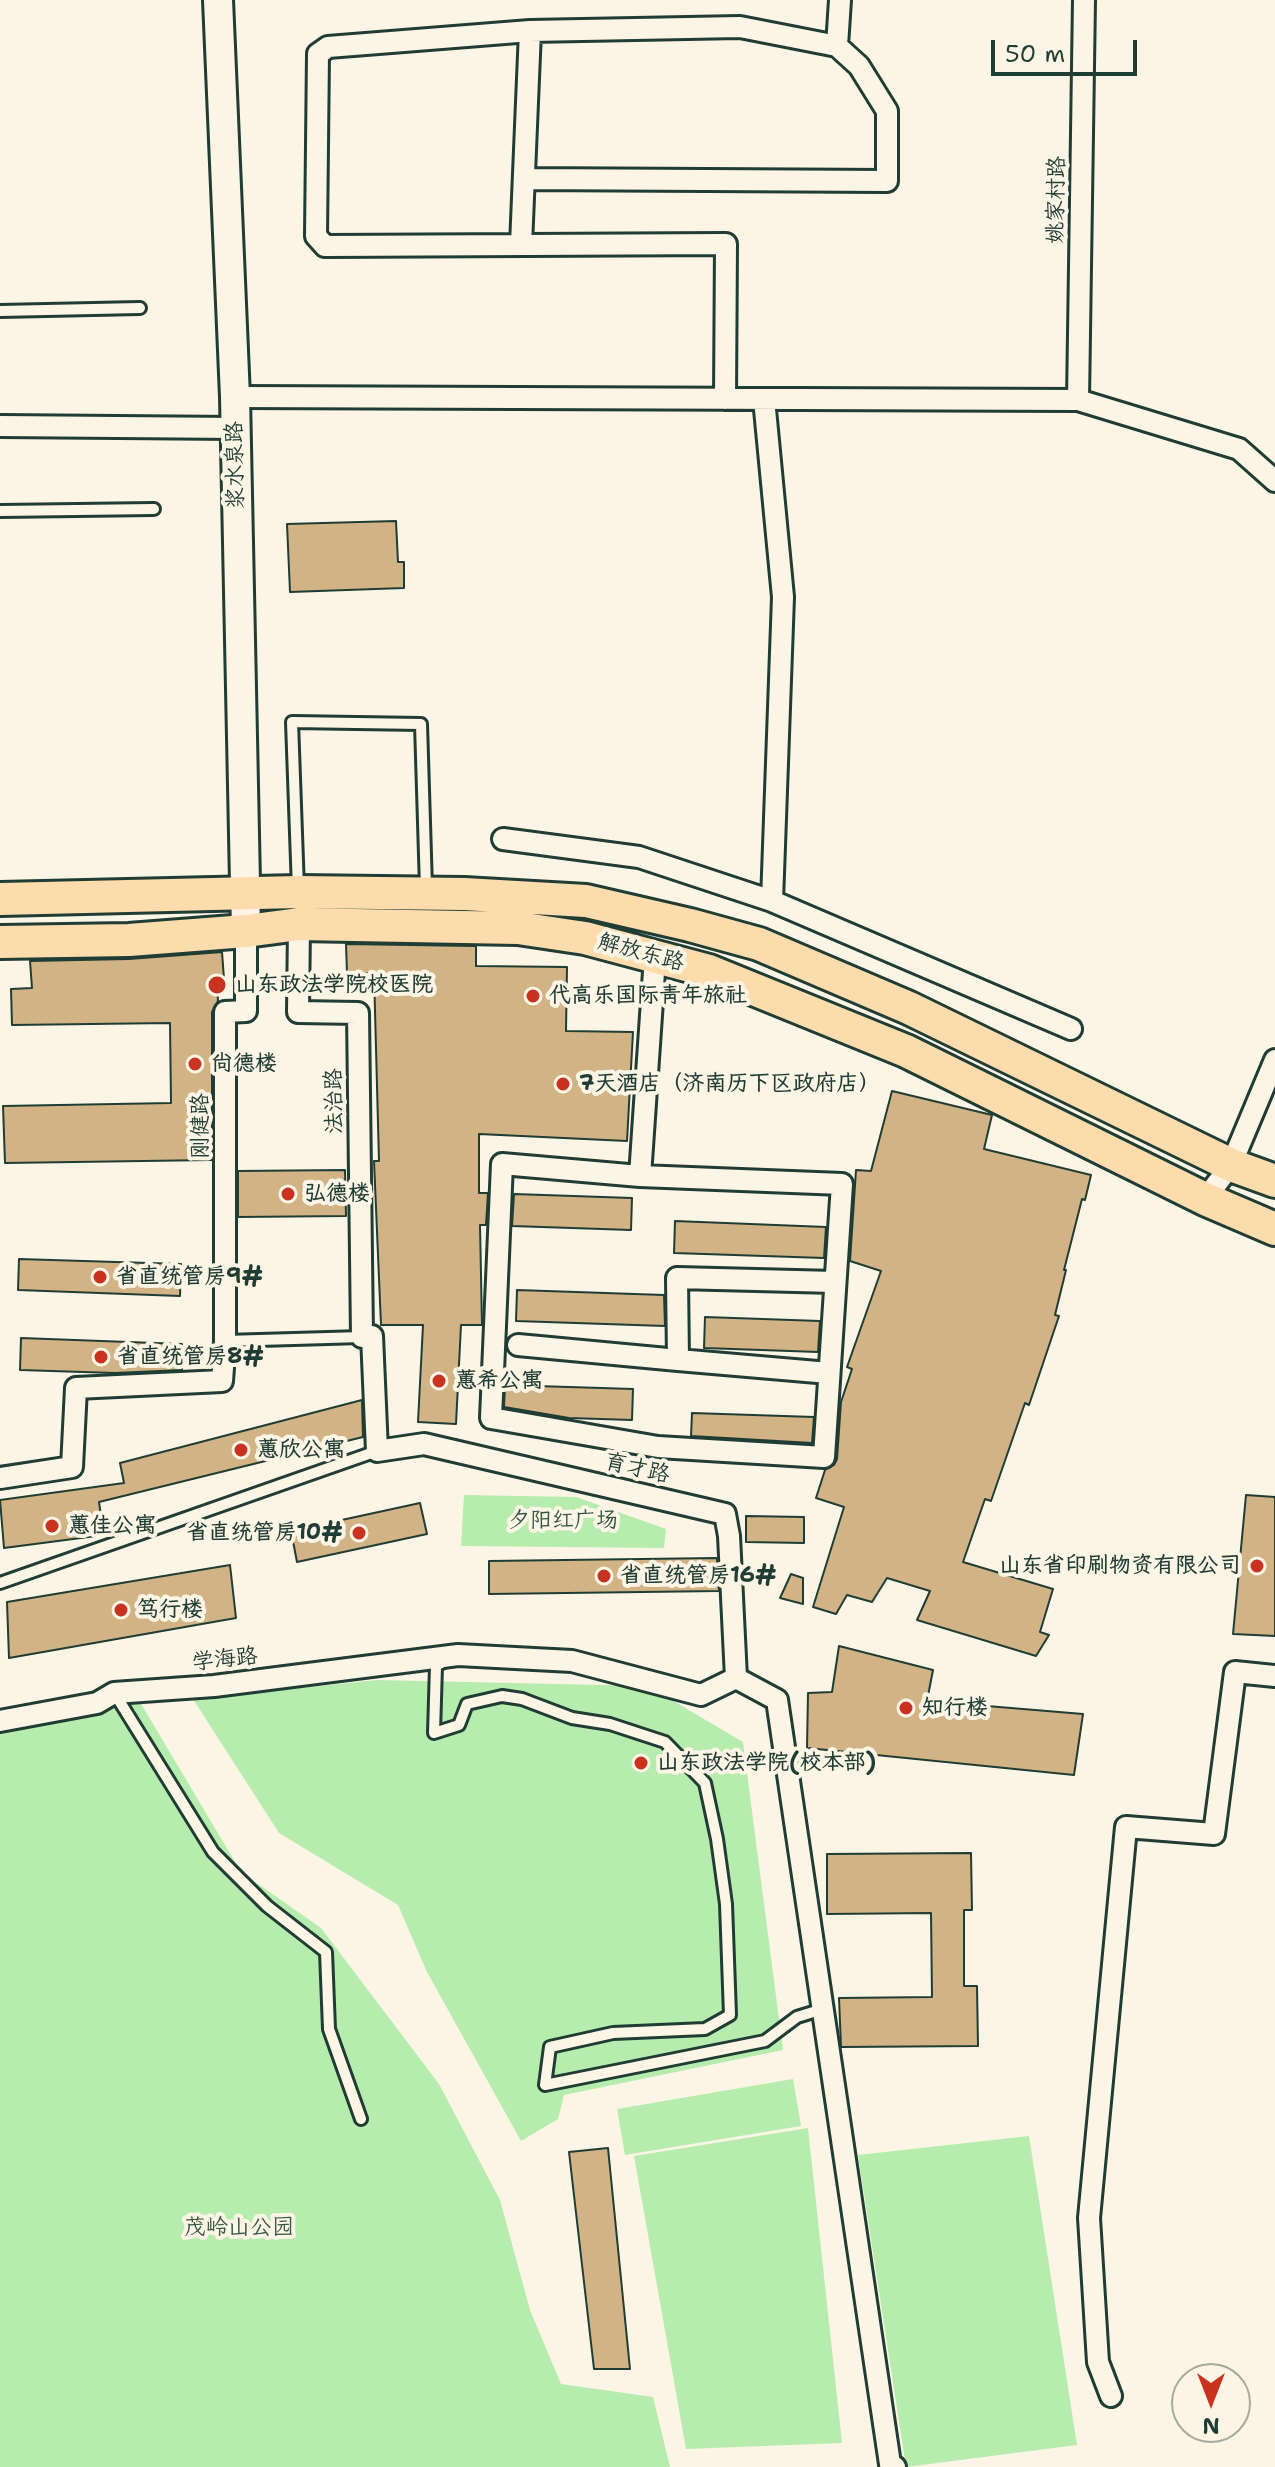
<!DOCTYPE html>
<html>
<head>
<meta charset="utf-8">
<style>
	body { margin:0 }
	#map { position:relative; width:1275px; height:2467px; overflow:hidden; background:#fcf5e5; font-family:"Shantell Sans",sans-serif }
	canvas { display:block }
	.north { position:absolute; left:1171px; top:2363px; width:80px; height:80px; box-sizing:border-box; background:#fcf5e5; border:2px solid #a4ab9e; border-radius:50%; rotate:180deg; font-size:22px; font-weight:700; line-height:32px; text-align:center; color:#1f3d34 }
	.north::after { content:''; display:block; margin:auto; width:28px; height:36px; background:#c8321e; clip-path:polygon(50% 0,100% 100%,50% 72%,0 100%) }
	.scale { position:absolute; left:991px; top:40px; width:146px; height:36px; box-sizing:border-box; border:4px solid #1f3d34; border-top:0; padding-left:10px; font-size:24px; line-height:28px; white-space:nowrap; color:#1f3d34; -webkit-text-stroke:6px #fcf5e5; paint-order:stroke }
</style>
</head>
<body>
<div id="map">
<canvas width="1275" height="2467"></canvas>
<div class="north">N</div>
<div class="scale">50 m</div>
</div>
<script>
const ctx = document.querySelector('canvas').getContext('2d');
ctx.lineJoin = 'round';
function paint(path, color) {
  ctx.fillStyle = color;
  ctx.fill(path, 'evenodd');
}
function stroke(path, color, width, dash) {
  ctx.strokeStyle = color;
  ctx.lineWidth = width;
  ctx.lineCap = dash ? 'butt' : 'round';
  ctx.setLineDash(dash || []);
  ctx.stroke(path);
}
function label(font, color, halo, rows, align = 'center') {
  ctx.font = font + ' "Shantell Sans","LXGW WenKai TC",sans-serif';
  ctx.lineWidth = 8;
  ctx.setLineDash([]);
  ctx.textBaseline = 'middle';
  ctx.strokeStyle = halo;
  ctx.fillStyle = color;
  for (const [text, x, y, turn = 0] of rows) {
    ctx.save();
    ctx.translate(x, y);
    ctx.rotate((+turn || 0) * Math.PI / 180);
    ctx.textAlign = isNaN(turn) ? turn : align;
    if (halo) ctx.strokeText(text, 0, 0);
    ctx.fillText(text, 0, 0);
    ctx.restore();
  }
}
const green = new Path2D(`
	M464,1495l112,2 90,32 -2,19 -203,-2z
	M377,1680l271,6 95,56 40,308 -219,45 -6,24 -37,22 -94,-169 -29,-67 -119,-72 -86,-134z
	M131,1687l110,185 80,56 118,156 61,116 30,110 31,74 92,13 17,70h-670v-750z
	M793,2079l8,47 -176,29 -8,-46z
	M808,2128l34,315 -156,6 -52,-293z
	M1029,2136l48,309 -171,22 -48,-312z`);
const building = new Path2D(`
	M396,521l2,41h6v26l-114,4 -3,-68z
	M346,944l130,2v20l91,1 -1,64 67,1 -6,109 -148,-7v59h9l-2,32h-6l2,100h-21l-5,99 -38,-2 5,-97h-42l-7,-164h5l-5,-188 -27,1z
	M222,952l2,27h-7l1,22 -6,11v148l-207,3 -2,-57 168,-3 -1,-80 -158,2 -1,-36 21,-1 -2,-27 99,-2z
	M892,1091l100,24 -8,34 107,26 -6,25 -3,-1 -18,71h2l-11,45 4,1 -30,89 -4,-2 -34,98 -6,-2 -22,63 90,27 -13,43 9,3 -13,21 -119,-36 13,-29 -43,-13 -15,24 -25,-7 -11,19 -23,-7 31,-100 -28,-9 9,-28 9,-5 3,-6 4,-57 11,-33 -5,-2 34,-96 -31,-10 6,-91 15,1z
	M345,1170l1,46 -108,1v-46z
	M514,1194l118,4 -1,32 -119,-4z
	M675,1221l151,6 -2,31 -150,-5z
	M19,1259l162,5 -1,32 -162,-6z
	M517,1290l147,5 1,31 -149,-5z
	M705,1317l115,4 -2,31 -114,-4z
	M21,1338l161,6v26l-67,3 -95,-3z
	M505,1385l128,4 -1,31 -63,-2 -65,-11z
	M362,1400l1,37 -264,65 5,33 -100,13 -4,-48 124,-17 -4,-20z
	M692,1413l122,4 -2,26 -121,-7z
	M1246,1495l29,2v139l-42,-2z
	M420,1503l7,31 -130,28 -6,-31z
	M746,1516l58,1v26l-58,-1z
	M717,1558l2,33 -230,3v-33z
	M230,1565l6,53 -227,40 -2,-56z
	M791,1574l12,4v26l-23,-6z
	M839,1646l94,24 -6,31 156,13 -9,61 -267,-27 1,-55 24,-1z
	M971,1853l1,57h-8v76h13l1,60 -137,1 -2,-49 93,-1 -1,-84 -104,1v-60z
	M608,2148l22,221h-36l-25,-217z`);
const service = new Path2D(`
	M0,311l140,-3
	M0,511l154,-2
	M298,889l-6,-167 129,2 5,164
	M225,1341l137,-4
	M0,1583l377,-132
	M445,1661l-9,5 -2,67 25,-8 8,-21 35,-8 20,3 50,19 38,6 55,18 40,41 12,56 9,65 4,111 -25,14 -92,4 -63,14 -5,38 220,-44 32,-24 26,-8
	M115,1694l98,158 54,54 59,46 3,77 32,90`);
const minor = new Path2D(`
	M530,31l210,-4 97,19
	M524,179l363,2v-70l-28,-45 -22,-20 3,-46
	M521,245l9,-214 -202,16 -10,7 -2,182 9,10 401,-2 -1,155
	M235,397l843,3 161,49 36,32
	M764,399l19,198 -11,304 299,128
	M1078,400l6,-400
	M0,426l235,2
	M503,839l136,18 133,44
	M299,924l-1,88 60,1 4,324
	M502,1164l138,12 202,8 -18,273 -166,-10 -167,-29z
	M640,1176l15,-219
	M1205,1199l26,-34 44,-105
	M372,1336l5,115 47,-7 301,70 4,22 7,142
	M518,1345l160,15 -1,-82 158,4
	M678,1360l151,13
	M0,1478l72,-11 4,-79 146,-7 3,-40v-329l21,-1v-80
	M0,1721l97,-18 17,-10 100,-7 244,-31 114,6 129,34 35,-17 41,22 113,764 5,3
	M1111,2396l-13,-34 -9,-144 37,-391 88,7 21,-162 40,4`);
const secondary = new Path2D(`
	M218,0l17,397 11,534`);
const primary = new Path2D(`
	M0,899l298,-7 166,2 122,7 104,24 69,19 150,64 322,157 44,16
	M0,942l129,-2 117,-9 53,-7 219,4 67,10 124,33 197,80 299,148 70,30`);
const markers = [
	[217,985,10,"#c8321e"],
	[533,996,8,"#c8321e"],
	[195,1064,8,"#c8321e"],
	[563,1084,8,"#c8321e"],
	[288,1194,8,"#c8321e"],
	[100,1277,8,"#c8321e"],
	[101,1357,8,"#c8321e"],
	[439,1381,8,"#c8321e"],
	[241,1450,8,"#c8321e"],
	[52,1526,8,"#c8321e"],
	[359,1533,8,"#c8321e"],
	[1257,1566,8,"#c8321e"],
	[604,1576,8,"#c8321e"],
	[121,1610,8,"#c8321e"],
	[906,1708,8,"#c8321e"],
	[641,1763,8,"#c8321e"]
];
const streetNames = [
	["姚家村路",1057,200,-89],
	["浆水泉路",236,465,-91],
	["解放东路",641,953,15],
	["法治路",335,1101,-91],
	["刚健路",201,1126,-90],
	["育才路",637,1469,13],
	["学海路",225,1660,-6]
];
const poiNames = [
	["山东政法学院校医院",235,985],
	["代高乐国际青年旅社",549,996],
	["尚德楼",211,1064],
	["7天酒店（济南历下区政府店）",579,1084],
	["弘德楼",304,1194],
	["省直统管房9#",116,1277],
	["省直统管房8#",117,1357],
	["蕙希公寓",455,1381],
	["蕙欣公寓",257,1450],
	["蕙佳公寓",68,1526],
	["省直统管房10#",343,1533,"right"],
	["山东省印刷物资有限公司",1241,1566,"right"],
	["省直统管房16#",620,1576],
	["笃行楼",137,1610],
	["知行楼",922,1708],
	["山东政法学院(校本部)",657,1763]
];
const parkNames = [
	["夕阳红广场",563,1521],
	["茂岭山公园",239,2228]
];
paint(green, '#b6ecae');
paint(building, '#d2b386');
stroke(building, '#1f3d34', 2);
stroke(service, '#1f3d34', 16);
stroke(minor, '#1f3d34', 26);
stroke(secondary, '#1f3d34', 34);
stroke(primary, '#1f3d34', 38);
stroke(service, '#fcf5e5', 10);
stroke(minor, '#fcf5e5', 20);
stroke(secondary, '#fcf5e5', 28);
stroke(primary, '#fcdcac', 32);
for (const [x, y, r, color] of markers) {
  const dot = new Path2D();
  dot.arc(x, y, r, 0, 2 * Math.PI);
  ctx.fillStyle = color;
  ctx.fill(dot);
  stroke(dot, '#fcf5e5', 3);
}
label('22px', '#1f3d34', '#fcf5e5', streetNames);
label('bold 22px', '#1f3d34', '#fcf5e5', poiNames, 'left');
label('22px', '#365746', '#fcf5e5', parkNames);
</script>
</body>
</html>
